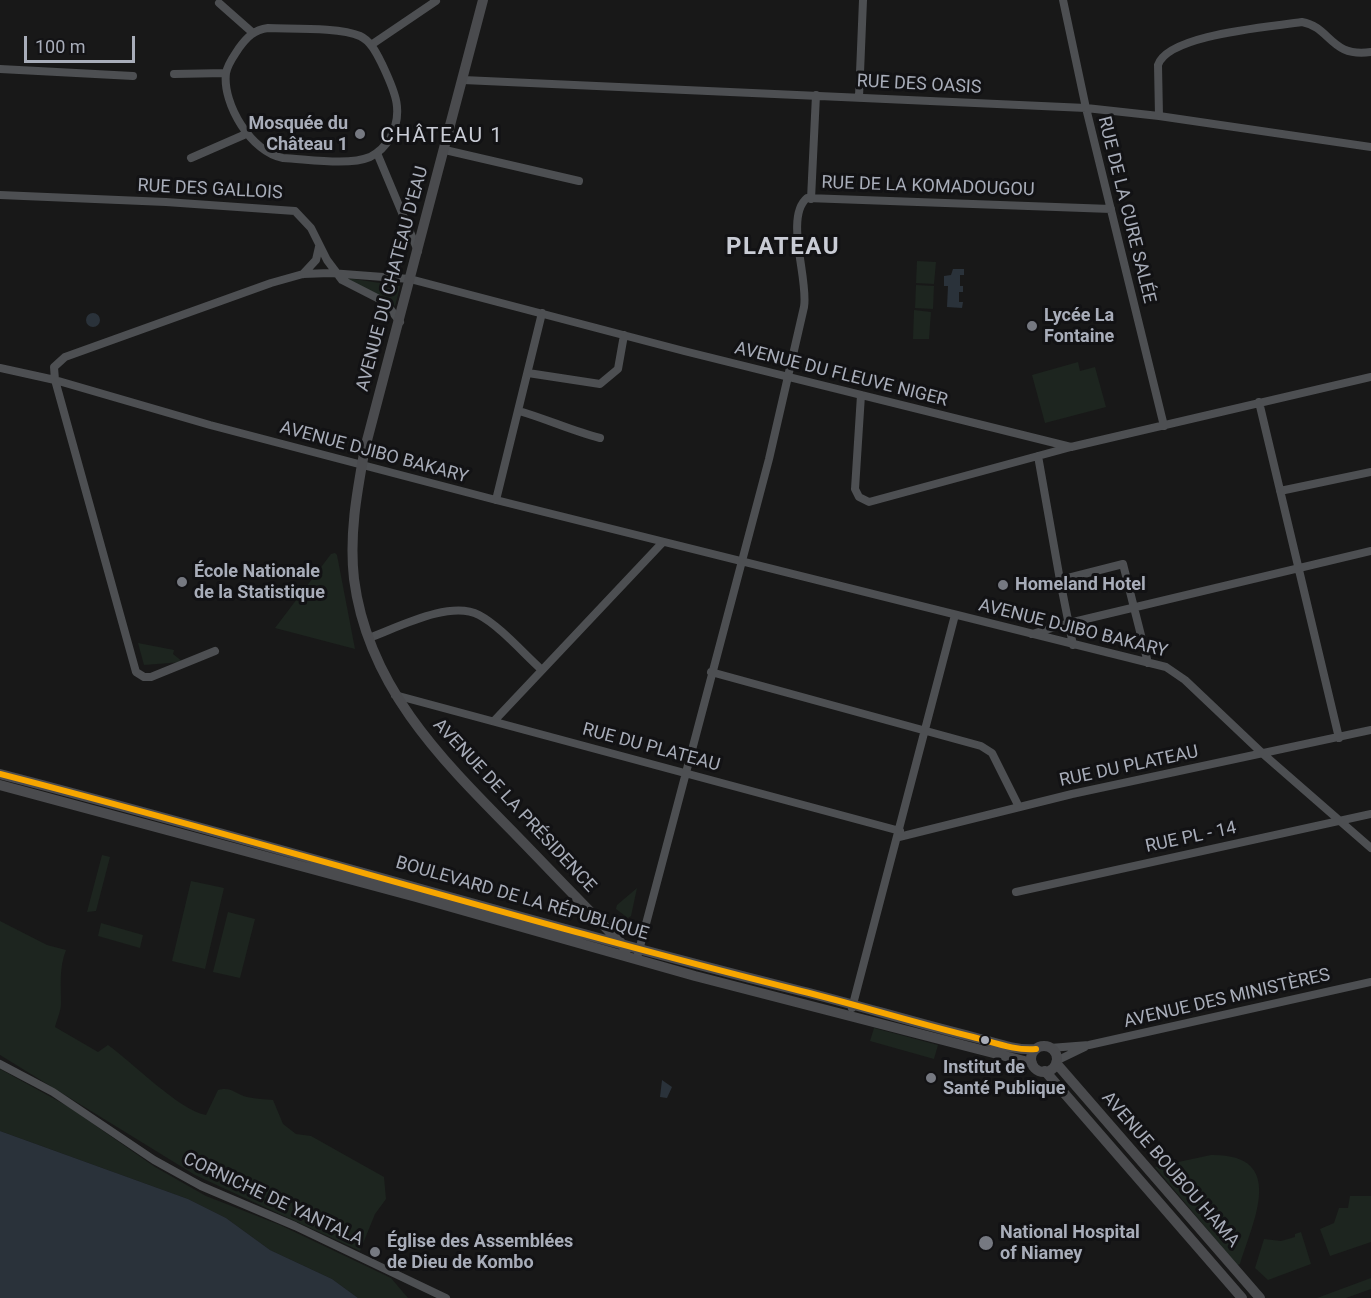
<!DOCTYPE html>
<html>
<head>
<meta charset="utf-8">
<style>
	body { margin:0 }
	#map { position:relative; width:1371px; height:1298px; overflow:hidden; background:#181818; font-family:Roboto,sans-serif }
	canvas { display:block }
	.scale { position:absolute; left:24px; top:36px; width:111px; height:27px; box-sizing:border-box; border:3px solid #a8adb9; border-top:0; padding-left:8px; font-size:18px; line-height:21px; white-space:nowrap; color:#a8adb9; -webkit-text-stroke:4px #121214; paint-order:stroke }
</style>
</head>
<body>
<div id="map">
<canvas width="1371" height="1298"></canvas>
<div class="scale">100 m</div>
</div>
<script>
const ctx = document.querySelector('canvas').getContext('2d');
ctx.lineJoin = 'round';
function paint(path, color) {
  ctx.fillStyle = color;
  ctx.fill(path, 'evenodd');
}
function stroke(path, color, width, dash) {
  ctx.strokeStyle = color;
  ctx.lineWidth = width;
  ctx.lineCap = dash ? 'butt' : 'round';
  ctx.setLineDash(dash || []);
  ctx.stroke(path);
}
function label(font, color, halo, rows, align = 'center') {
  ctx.font = font + ' Roboto,sans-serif';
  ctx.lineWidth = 6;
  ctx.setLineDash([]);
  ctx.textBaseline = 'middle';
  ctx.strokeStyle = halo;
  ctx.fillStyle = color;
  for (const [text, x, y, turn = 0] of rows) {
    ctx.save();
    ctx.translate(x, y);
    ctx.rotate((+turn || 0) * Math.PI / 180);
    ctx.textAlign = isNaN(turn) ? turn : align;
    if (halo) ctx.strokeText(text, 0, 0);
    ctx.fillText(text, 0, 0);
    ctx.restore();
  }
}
const green = new Path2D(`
	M917,261l19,1 -2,22 -18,-1z
	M347,278l53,8 -5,20 -14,-10 -35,-15z
	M916,285l18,1 -1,23 -18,-1z
	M914,310l17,2 -2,27h-16z
	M1078,362l2,9 15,-4 11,40 -61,16 -13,-48z
	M335,553l2,2 18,94 -80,-21 56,-74z
	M138,643l36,7 -1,4 10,8 -39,3z
	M102,855l8,2 -14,54 -9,1z
	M191,881l33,7 -19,81 -33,-8z
	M637,888l-6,28 -3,2 -12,-9 1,-4z
	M228,912l27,7 -15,59 -27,-6z
	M0,921l47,24 19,5c-7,18 -5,35 -5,53 0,8 -4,16 -6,24l43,25 10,-7c24,17 72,66 98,70l12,-25c14,-4 17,4 29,7 9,2 18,2 26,3l10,24 13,10 15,2 73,41 2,22 -11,15 -15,37 -165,-76 -195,-120z
	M101,923l42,12 -3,13 -42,-12z
	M874,1028l64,17 -4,14 -64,-18z
	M0,1069l69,38 86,60 51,29 74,29 111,53 17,20h-50l-26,-19 -62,-29 -44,-32 -38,-19 -188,-68z
	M1211,1155c76,-1 43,64 29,109l-3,1 -82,-98z
	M1350,1196h21v46l-41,14 -10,-27 14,-6 5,-15h9z
	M1301,1232l10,32 -43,16 -13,-12 9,-29 17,2 14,-4v-3z
	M1371,1278v11l-25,9h-29z`);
const water = new Path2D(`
	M953,269h11v6h-4v11h3v6h-4v10h4l-1,6 -15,-1 1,-21h-4v-10l7,-1z
	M86 320a7 7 0 1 1 14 0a7 7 0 1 1-14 0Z
	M662,1080l10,7 -5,11 -7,-1z
	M0,1131l188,68 38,19 44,32 62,29 26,19h-358z`);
const minor = new Path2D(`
	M1063,0l23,108 78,318
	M219,3l34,30
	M268,28c23,1 72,-1 92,8 11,5 17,18 22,28 12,26 23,47 8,74 -4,7 -12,15 -20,19 -21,9 -63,2 -87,1 -31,-5 -61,-54 -57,-85 2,-10 8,-17 13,-25 8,-11 15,-18 29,-20z
	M371,45l65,-44
	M0,69l133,7
	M174,74l52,-1
	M463,80l623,28 73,8 212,31
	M859,97l4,-97
	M1159,116l-1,-51c10,-31 113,-38 144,-43 29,5 28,36 69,30
	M445,150l134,31
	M377,153l41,98
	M191,158l55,-24
	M0,195l166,7 129,9 16,17 16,32 15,20 43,22 15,20
	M811,199l5,-104
	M303,274l13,-14 3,-13
	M0,368l55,12 155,45 286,75 670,167 19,13 77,73 109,95
	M528,373l72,11 18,-15 6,-34
	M861,395l-6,94 4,8 10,5 202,-55 300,-70
	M1259,402l80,336
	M519,411c28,8 53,20 81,27
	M1038,456l22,124
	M1280,491l91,-19
	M496,500l46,-187
	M1032,634l37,-11 302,-72
	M369,638c30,-11 81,-38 110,-23 21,11 45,39 63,55
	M1073,645l-13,-65 63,-16 25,99
	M215,651l-64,26h-7l-8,-5 -81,-292 -1,-13 11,-10 206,-74 32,-9 27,-1 80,6 274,72 387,96
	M711,672l270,74 11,7 27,54
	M395,695l505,136
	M494,721l169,-179
	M899,837l173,-43 299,-64
	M1016,892l355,-78
	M638,954l131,-495 35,-152c5,-27 -20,-90 3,-109l304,11
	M852,1008l103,-393
	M1050,1048l39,-3 282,-63
	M1056,1061l29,-14
	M0,1064l53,28 101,68 47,26 94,40 151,72`);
const major = new Path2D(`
	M483,0l-118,448c-8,44 -16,86 -11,131 14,109 89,182 162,256 36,37 71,74 108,111l2,10
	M0,774c268,69 532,150 801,217 57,14 114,32 172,46 20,5 42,14 63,12
	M0,785l416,112 279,79 337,87
	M1031 1059a13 13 0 1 1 26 0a13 13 0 1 1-26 0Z
	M1056,1063l204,235
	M1045,1071l197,227`);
const bus1 = new Path2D(`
	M0,774c268,69 532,150 801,217 57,14 114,32 172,46 20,5 42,14 63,12`);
const markers = [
	[360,134,6,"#767981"],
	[1032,326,6,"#767981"],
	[182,582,6,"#767981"],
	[1003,585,6,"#767981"],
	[985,1040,5,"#a8adb9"],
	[931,1078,6,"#767981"],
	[986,1243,8,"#767981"],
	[375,1252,6,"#767981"]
];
const streetNames = [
	["RUE DES OASIS",919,85,3],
	["RUE DE LA KOMADOUGOU",928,187,2],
	["RUE DES GALLOIS",210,190,3],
	["RUE DE LA CURE SALÉE",1126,210,76],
	["AVENUE DU CHATEAU D'EAU",393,279,-75],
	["AVENUE DU FLEUVE NIGER",841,375,14],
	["AVENUE DJIBO BAKARY",374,453,15],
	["AVENUE DJIBO BAKARY",1073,629,14],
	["RUE DU PLATEAU",651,748,15],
	["RUE DU PLATEAU",1129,767,-12],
	["AVENUE DE LA PRÉSIDENCE",514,806,47],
	["RUE PL - 14",1191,838,-12],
	["BOULEVARD DE LA RÉPUBLIQUE",522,899,16],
	["AVENUE DES MINISTÈRES",1227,999,-13],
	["AVENUE BOUBOU HAMA",1170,1170,49],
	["CORNICHE DE YANTALA",273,1200,25]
];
const poiNames = [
	["Mosquée du",348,124,"right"],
	["Château 1",348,145,"right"],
	["Lycée La",1044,316],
	["Fontaine",1044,337],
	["École Nationale",194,572],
	["de la Statistique",194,593],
	["Homeland Hotel",1015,585],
	["Institut de",943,1068],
	["Santé Publique",943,1089],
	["National Hospital",1000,1233],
	["of Niamey",1000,1254],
	["Église des Assemblées",387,1242],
	["de Dieu de Kombo",387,1263]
];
const quarterNames = [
	["CHÂTEAU 1",442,137]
];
const districtNames = [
	["PLATEAU",783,248]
];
paint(green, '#1d251f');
paint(water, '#2a323a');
stroke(minor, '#4d4f52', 8);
stroke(major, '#4a4b4e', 10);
stroke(bus1, '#f7a600', 6);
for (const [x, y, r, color] of markers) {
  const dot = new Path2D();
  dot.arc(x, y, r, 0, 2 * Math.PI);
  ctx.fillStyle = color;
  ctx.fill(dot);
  stroke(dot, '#121214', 2);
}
label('18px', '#a8adb9', '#121214', streetNames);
label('bold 18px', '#a8adb9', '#121214', poiNames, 'left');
ctx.letterSpacing = '1.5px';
label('21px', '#c9ccd5', '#121214', quarterNames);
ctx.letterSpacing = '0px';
ctx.letterSpacing = '1.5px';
label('bold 24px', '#c9ccd5', '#121214', districtNames);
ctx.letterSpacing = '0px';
</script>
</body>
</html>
